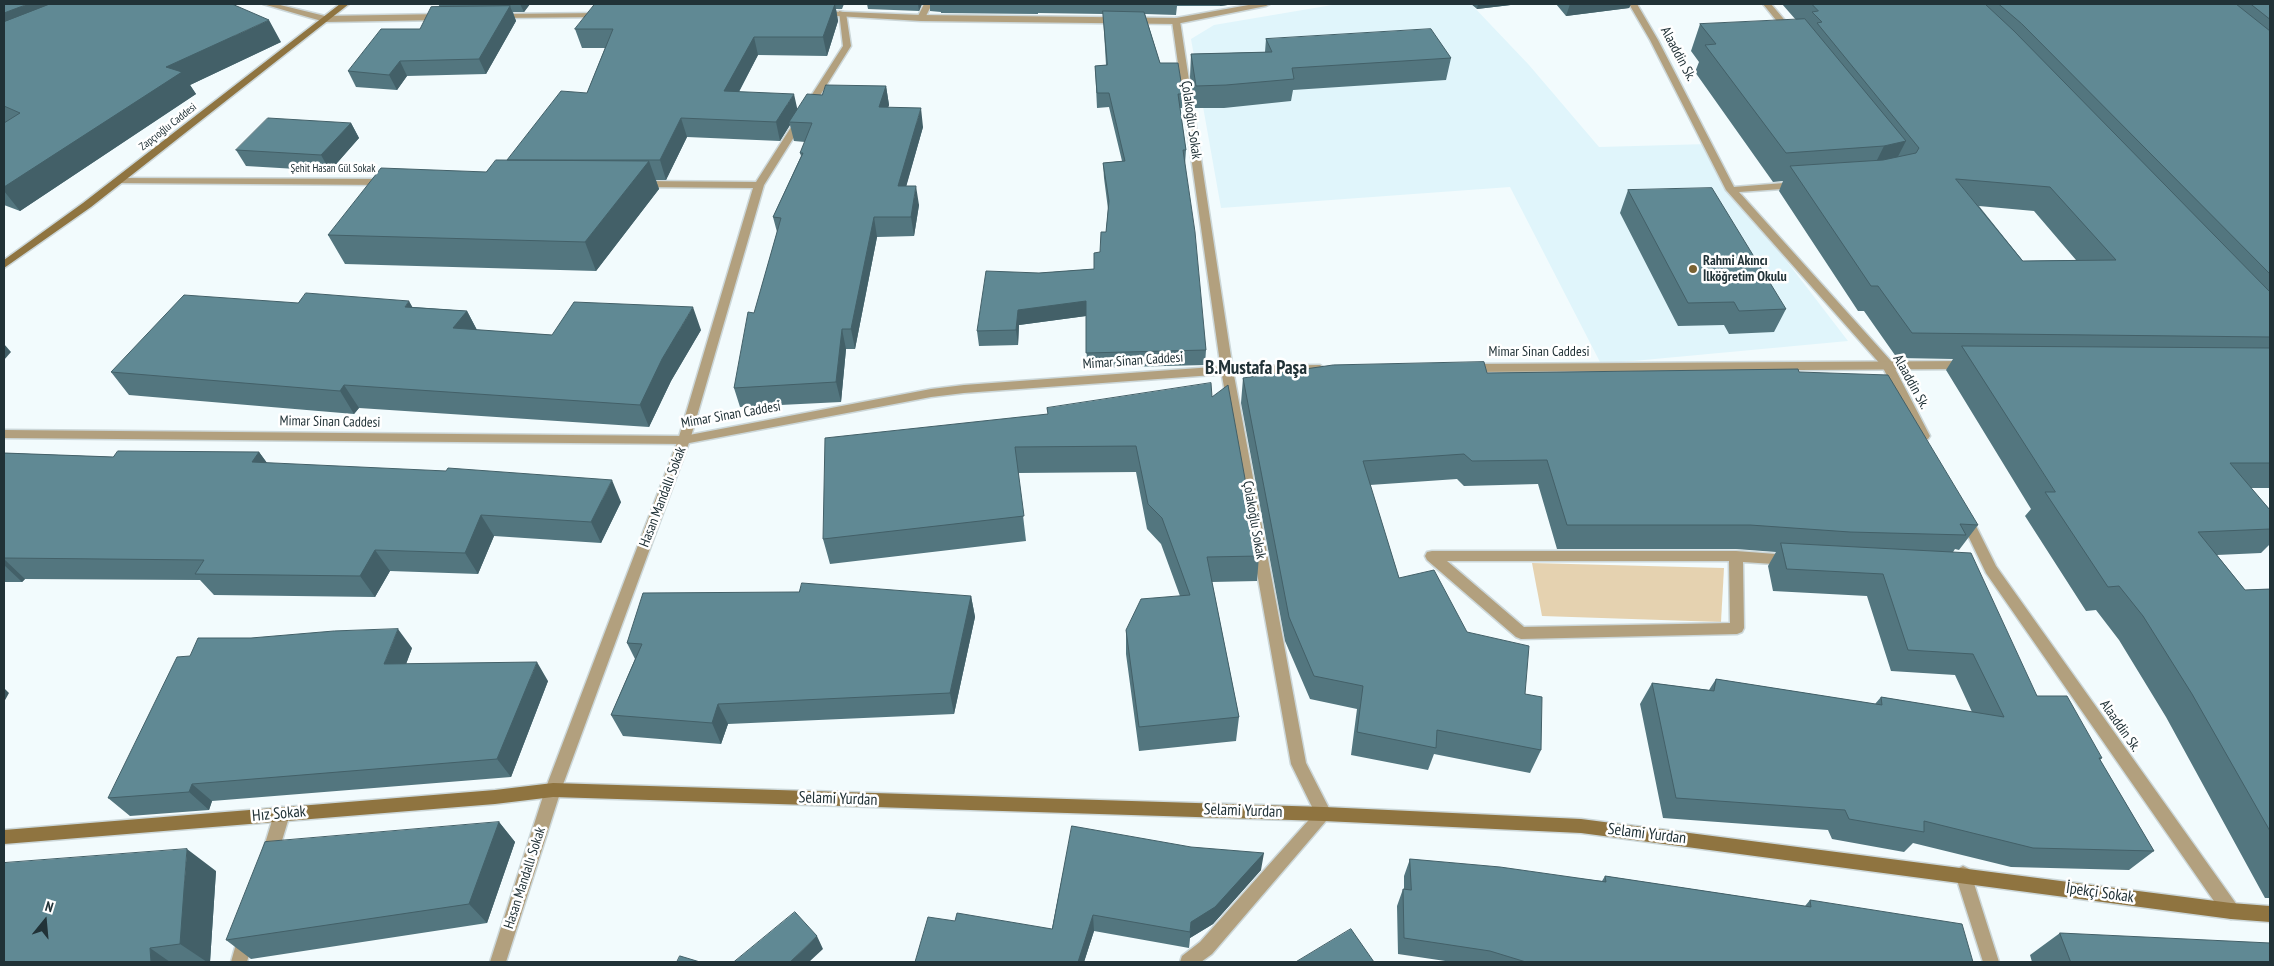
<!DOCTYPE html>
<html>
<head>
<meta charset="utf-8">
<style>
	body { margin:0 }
	#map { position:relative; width:2274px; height:966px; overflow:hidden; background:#f2fbfd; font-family:"PT Sans Narrow",sans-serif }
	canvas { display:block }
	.frame { position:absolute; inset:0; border:5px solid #213237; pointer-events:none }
	.north { position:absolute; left:20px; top:896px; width:50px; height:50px; -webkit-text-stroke:4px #fff; paint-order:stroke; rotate:17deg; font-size:14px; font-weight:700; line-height:20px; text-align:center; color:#213237 }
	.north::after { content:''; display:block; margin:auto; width:18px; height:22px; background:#213237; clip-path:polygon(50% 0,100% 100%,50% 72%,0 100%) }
</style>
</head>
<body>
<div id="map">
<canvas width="2274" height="966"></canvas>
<div class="frame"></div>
<div class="north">N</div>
</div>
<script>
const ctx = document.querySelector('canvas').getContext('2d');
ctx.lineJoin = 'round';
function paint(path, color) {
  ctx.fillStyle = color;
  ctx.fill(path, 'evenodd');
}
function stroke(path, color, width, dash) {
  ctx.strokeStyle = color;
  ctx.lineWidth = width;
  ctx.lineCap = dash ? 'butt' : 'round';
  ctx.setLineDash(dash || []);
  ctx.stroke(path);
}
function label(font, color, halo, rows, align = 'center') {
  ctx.font = font + ' "PT Sans Narrow",sans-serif';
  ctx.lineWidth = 5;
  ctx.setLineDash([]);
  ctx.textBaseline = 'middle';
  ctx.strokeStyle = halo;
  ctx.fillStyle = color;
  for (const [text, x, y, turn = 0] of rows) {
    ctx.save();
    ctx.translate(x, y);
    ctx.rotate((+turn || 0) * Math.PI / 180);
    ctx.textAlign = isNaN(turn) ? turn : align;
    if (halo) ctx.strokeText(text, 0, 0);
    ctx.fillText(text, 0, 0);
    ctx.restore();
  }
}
const built = new Path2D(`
	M1338,4h133l58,61 70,82 109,-3 24,46 116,151 -247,23 -91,-177 -289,21 -30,-169 23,-14z`);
const green = new Path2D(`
	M1532,563l192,5 -3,54 -179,-6z`);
const minor = new Path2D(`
	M924,4h8l-8,16h-6l-1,-2z
	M1629,4h8l21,36 76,147 62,-5 5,3 -5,3 -57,4 152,169 39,75 -2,3h-8l-38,-73 -156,-176 -76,-150z
	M1763,4h8l23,27v4h-6z
	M839,11l7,2 5,33 -87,139 -74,255 -129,350 -55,172h-16l55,-172 133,-350 75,-252 -113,-1 -5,-3 5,-3 116,1 87,-136z
	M1176,18l4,3 53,349 73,393 26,51 -120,140 -11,8h-21l2,-6 18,-14 115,-129 -24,-49 -70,-394 -49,-349z
	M117,178l268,1 5,3 -5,3 -271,-2 -2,-2z
	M1966,514l5,2 25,50 241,339 2,6 -2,6 -6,2 -6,-2 -239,-344 -26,-54 1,-3z
	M1432,551h304l53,4 5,1 2,4 -2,4 -5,1 -46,-3 1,66 -2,4 -5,2 -216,5 -5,-2 -89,-77 -2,-4 2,-4zM1447,561h282l1,62 -206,4z
	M282,807l5,2 3,5 -13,43 -2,5 -6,2 -6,-2 -2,-5 13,-43 3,-5z
	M1963,866l6,3 2,5 28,88h-16l-28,-88 2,-5z
	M246,928l6,2 2,6 -7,26h-16l9,-32z`);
const tertiary = new Path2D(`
	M263,4h13l49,12 118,-2 4,3 -4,3 -118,2z
	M1254,4h16l-4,2 -90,18 -255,-3 -101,-6 -4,-2 4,-2 101,4 255,3z
	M603,13l4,2 -1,2 -108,1 -4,-2 4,-2z
	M1965,361l6,4 -6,4 -497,3 -6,-4 6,-4z
	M1320,365l6,4 -2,3 -97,2 -263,19 -33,4 -247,47 -680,-6v-8l680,6 247,-47 33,-4 263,-19z`);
const secondary = new Path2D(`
	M340,4h9l-258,203 -87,61v-8l79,-57z
	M553,783l771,24 257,12 650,84 39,3v16l-39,-3 -650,-86 -257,-12 -771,-24 -58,7 -491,40v-14l491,-40z`);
const wall = new Path2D(`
	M4,4l277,38 -91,43 6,9 -176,117 -16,-6v-82l1,-1h-1z
	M438,4h92l-6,8h-11l3,9 -30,53 -79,2 -10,14 -41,-3 -8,-16 72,-42 20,-22z
	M595,4h249l-2,5h-6l2,12 -11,35 -69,-1 -19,37 59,17 24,-14 64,-9 3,19 -1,2 35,20 -17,59 13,19 -5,31 -37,1 -22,112h-9l-5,53 -101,5 -6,-19 43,-156 -4,-15 28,-61 -1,-3 5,-11 -11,-1 -4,-16 -10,16 -93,-4 -21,43h-10l3,9 -63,82 -251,-7 -17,-29 158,-63 21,-12 80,-67 18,-45h-23l-7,-19z
	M867,4h55l-3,7 -51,-2z
	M930,4h305l-15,2h-43l-1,9 -31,-1 15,49 23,31 -1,14h-2l6,42 -1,14 21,186 -1,15 -118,3 -1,-52 -67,9 -1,20 -39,1 -2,-15 62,-58 55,-4 6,-17 6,-20 2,-23 -4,-31 -1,-15 19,-2 -13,-54 -12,1 -2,-42 11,-1 -3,-51 -65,-1v1l-97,-1v-1l-11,-1z
	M1471,4h48l-42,5z
	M1556,4h75l-2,4 -63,8z
	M1782,4h488v484h-19l19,22v34l-9,9 -44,2 28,35 25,-1v309h-5l-99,-181 -47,-77 -23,-30 -10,1 -61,-95 6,-7 -85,-139 7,-11 -56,-1 -33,-47h-6l-79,-120 4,-10 -10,1 -78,-110 4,-10 -8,-11 9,-27 96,-4zM1979,206l55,5 42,49 -53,1z
	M1266,39l185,19 -5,22 -153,10 -2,11 -67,7h-29l-5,-31 1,-23 74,-2z
	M351,123l8,15 -29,33 -84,-5 -10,-16z
	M1628,190l158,119 -12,23 -45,2 -5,-9 -46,1 -58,-113z
	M298,303l115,4 54,4 10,19 75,5 149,-5 -30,51 -22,46 -290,-19 -5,6 -225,-19 -18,-23z
	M1799,372l179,153 -19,25 -4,-1 -2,3 84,144 65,62 -2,2 54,91 -25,19 -118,-3 -98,-24 -9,9 -72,-13 -4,-9 -165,-12 -23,-114 12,-21 57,7 7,-11 159,25 6,-7 91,15 -17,-37 -64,-4 -24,-75 -94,-5 -5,-25 8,-14 -40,-3h-179l-19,-65 -74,2 -7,-7 -87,6 29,93 68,54 58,62 16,56 -11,23 -96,-19 -6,16 -77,-15 6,-46 -47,-10 -25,-58 -44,-238 2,-25 244,-5z
	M1212,397l47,159 -2,25 -45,1 27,135 -3,24 -97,10 -13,-97v-24l54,-34 -19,-52 -14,-15 -11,-57 -118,1 8,68 -196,23 -7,-25 225,-125 -1,-6z
	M259,452l8,11 354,39 -20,41 -107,-7 -16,38 -88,-3 -15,26 -161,-2 -14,-15 -175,-1 -3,3h-18v-129l109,4z
	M971,596l4,21 -21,97 -226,10 -7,20 -98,-8 -12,-21 24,-56 -8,-16z
	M412,648l-6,16 142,17 -37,96 -299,24 -3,9 -79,6 -22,-18z
	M499,822l16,20 -28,81 -236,36 -25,-19z
	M1072,826l189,44 -48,54 -23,14 -1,10 -95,-17 -10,31h-169l40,-41 97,8z
	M1410,859l192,22 3,-5 200,30 5,-6 163,62h-521l-54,-8 -1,-48 6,-17h1v-13z
	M216,871l-6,91h-206z
	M2060,933l210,29h-238l-2,-7z`);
const shadedWall = new Path2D(`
	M28,4h71l-95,37v-28z
	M520,4h10l-6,8z
	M835,4l3,17 -11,35 -4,-19z
	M918,4h4l-3,7z
	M1220,4h15l-15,2z
	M1478,4h41l-42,5z
	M1570,4h61l-2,4 -63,8z
	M510,6l6,15 -30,53 -7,-15z
	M269,20l12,22 -91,43 6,9 -176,117 -16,-20v-4l162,-120z
	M754,37l4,18 -29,55 -5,-19z
	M400,61l7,15 -10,14 -8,-15z
	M886,86l3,19 -7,21 -3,-19z
	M794,94l4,18 -9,10 1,3 -10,16 -4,-19z
	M921,108l2,19 -22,78 -3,-19z
	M681,118l6,19 -21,43 -6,-20z
	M351,123l8,15 -29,33 -9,-16z
	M1906,141l-15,29 -21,4 14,-28z
	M649,161l10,28 -63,82 -11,-29z
	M916,186l3,19 -5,31 -3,-19z
	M874,217l3,20 -22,112 -4,-20z
	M409,301l13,23 -17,-17z
	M1086,301v15l-67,9 -1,20 -2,-15 2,-20z
	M693,307l8,23 -30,51 -22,46 -9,-22 22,-46z
	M467,311l12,23 -26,-6z
	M842,329l4,20 -5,53 -5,-20z
	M4,344l7,8 -7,8z
	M344,385l15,23 -5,6 -14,-23z
	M259,452l16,22 -23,-12z
	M612,480l9,22 -20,41 -10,-21z
	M481,515l13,21 -16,38 -13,-21z
	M375,550l15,21 -15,26 -15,-21z
	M4,559l21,20 -3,3 -18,-17z
	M971,596l4,21 -21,97 -4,-21z
	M398,629l14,19 -13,35 -15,-19z
	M537,662l11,19 -37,96 -14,-18z
	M4,688l5,5 -5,9z
	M718,704l10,20 -7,20 -9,-21z
	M192,784l20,17 -3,9 -20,-18z
	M499,822l16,20 -28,81 -18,-19z
	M187,849l29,22 -6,91h-3l-27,-18z
	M1264,853l-3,17 -48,54 -23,14 -1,10 2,-26z
	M1093,915l1,16 -10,31h-6z
	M817,936l6,13 -14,13h-19z
	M150,948l20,14h-19z`);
const building = new Path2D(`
	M4,4h24l-24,9z
	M50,4h182l37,16 -103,47 16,5 -178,115v-64l16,-10 -16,-7v-84z
	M595,4h240l-12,33h-69l-30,54 70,3 -18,28 -95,-4 -21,42h-153l54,-69 26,2 26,-64h-38z
	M1812,4h173l29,27 256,261v45l-358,-4 -34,-47h-7l-81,-120 93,-6 33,-7 3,-5 -102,-125 5,-1 -10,-10 6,-1zM1956,179l94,8 66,73 -93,1z
	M1999,4h237l34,27v243l-248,-250z
	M2251,4h19v15z
	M510,6l-31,53 -79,2 -11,14 -41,-4 33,-42h39l11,-22z
	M1103,11l41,1 16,51h18l5,31h-5l8,56h-3l12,82 11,118 -120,3v-52l-68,9 -2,20 -39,1 9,-60 53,2 55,-4v-16l6,-1 1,-20h5l3,-31 -6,-38 22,-2 -16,-68h-12l-2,-27 12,-1z
	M1805,19l101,122 -22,5 -98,7 -81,-108 11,-1 -16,-20z
	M1431,29l20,29 -159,10 2,11 -68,6 -30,1 -5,-32 81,-2 -6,-13z
	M826,85l60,1 -7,21 42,1 -23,78h18l-5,31h-37l-23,112h-9l-6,53 -102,6 14,-76 6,1 27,-95 -8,-1 30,-64h-3l12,-30 -23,-1 18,-28 15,1z
	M268,118l83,5 -30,32 -85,-5z
	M496,160l153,1 -64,81 -257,-7 53,-67 105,4z
	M1712,188l74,121 -47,2 -5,-9 -46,1 -60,-113z
	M306,293l103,8 -4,6 62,4 -14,17 99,7 22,-33 119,5 -31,52 -22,46 -296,-20 -4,6 -229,-19 73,-77 114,8z
	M1962,346l308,2v115h-40l40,47v19l-72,3 47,58 25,-1v242l-78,-137 -49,-78 -24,-30 -11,1 -63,-95h10z
	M1484,362l3,11 311,-4 1,3 89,3 90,150 -18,-1 6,11 -116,-3 -100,-7h-183l-20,-65 -75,1 -8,-7 -101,7 36,117 35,-8 33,62 62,14 -4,48 17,3 -1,53 -104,-20 -1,18 -79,-16 6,-46 -49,-10 -25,-59 -46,-239 90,-13z
	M1211,383l1,14 16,-12 31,171 -52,1 32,160 -100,10 -13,-97 15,-31 49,-4 -28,-77 -14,-14 -12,-58 -121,1 9,69 -201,23 2,-101 223,-24 -1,-6z
	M118,451l141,1 -7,10 194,9 2,-3 164,12 -21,42 -110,-7 -16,38 -90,-3 -15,26 -165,-2 9,-14 -200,-2v-105l109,4z
	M1781,543l190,10 66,143h30l35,62h-3l55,93 -121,-3 -109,-27v11l-75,-13 -4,-9 -169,-12 -24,-115 62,8 2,-12 166,26 -1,-8 123,20 -31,-63 -65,-4 -25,-76 -96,-5z
	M802,583l169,13 -21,97 -232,11 -6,19 -101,-8 31,-71 -15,-1 16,-50 156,-1z
	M398,629l-14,35 153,-2 -40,97 -305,25 -3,8 -81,6 69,-141 13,-1 8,-18h53l83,-7z
	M499,822l-30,82 -243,36 39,-98z
	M1072,826l119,21 73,6 -49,54 -24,15 -1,10 -97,-17 -15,47h-163l13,-45 27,4 2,-8 95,16z
	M187,849l-7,95 -30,4 1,14h-147v-99z
	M1410,859l90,8 106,15 -1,-6 206,31 -1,-7 152,24 11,38h-447l-36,-11 -86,-13 -1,-49 8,1z
	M795,912l22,24 -27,26h-56z
	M1351,929l23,33h-78z
	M2060,933l210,10v19h-199z
	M680,956l20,6h-23z`);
const markers = [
	[1693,269,5,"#7a6232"]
];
const farStreetnames = [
	["Zapçıoğlu Caddesi",168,127,-38],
	["Şehit Hasan Gül Sokak",333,169]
];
const streetNames = [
	["Alaaddin Sk.",1678,54,62],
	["Çolakoğlu Sokak",1191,120,82],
	["Mimar Sinan Caddesi",1539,352],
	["Mimar Sinan Caddesi",1133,361,-4],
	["Alaaddin Sk.",1911,382,61],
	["Mimar Sinan Caddesi",731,415,-10],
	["Mimar Sinan Caddesi",330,422,1],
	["Hasan Mandallı Sokak",663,497,-69],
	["Çolakoğlu Sokak",1254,520,80],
	["Alaaddin Sk.",2120,726,55],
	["Hasan Mandallı Sokak",525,878,-72]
];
const poiNames = [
	["Rahmi Akıncı",1703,261],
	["İlköğretim Okulu",1703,277]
];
const nearStreetnames = [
	["Selami Yurdan",838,799,2],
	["Selami Yurdan",1243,811,2],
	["Hız Sokak",279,814,-5],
	["Selami Yurdan",1647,834,7],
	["İpekçi Sokak",2100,893,8]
];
const districtNames = [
	["B.Mustafa Paşa",1256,369]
];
paint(built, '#e0f5fb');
paint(green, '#e5d2b0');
stroke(minor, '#ccd7d9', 3);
stroke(tertiary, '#ccd7d9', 3);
stroke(secondary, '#ccd7d9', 3);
paint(minor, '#b2a07e');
paint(tertiary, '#b2a07e');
paint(secondary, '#8f7440');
paint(wall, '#53767f');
paint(shadedWall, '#436068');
paint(building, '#608994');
stroke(building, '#436068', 1);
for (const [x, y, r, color] of markers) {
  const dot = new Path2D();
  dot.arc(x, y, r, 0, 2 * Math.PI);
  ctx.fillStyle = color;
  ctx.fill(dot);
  stroke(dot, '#fff', 2);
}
label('11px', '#213237', '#fff', farStreetnames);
label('14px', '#213237', '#fff', streetNames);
label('bold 14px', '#213237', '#fff', poiNames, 'left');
label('16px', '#213237', '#fff', nearStreetnames);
label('bold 19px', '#213237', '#fff', districtNames);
</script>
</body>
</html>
